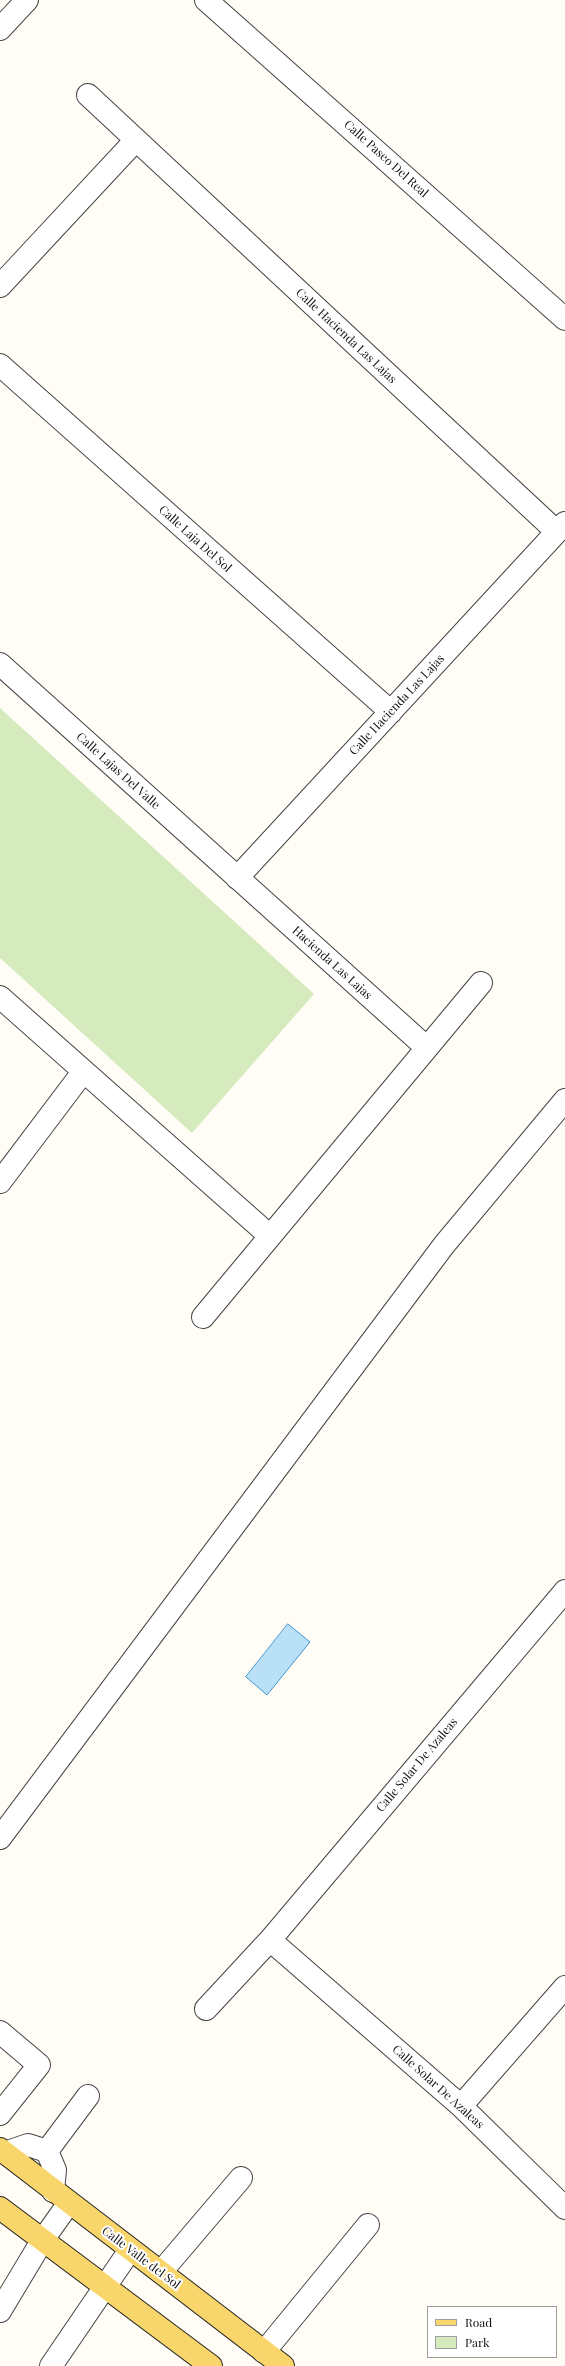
<!DOCTYPE html>
<html>
<head>
<meta charset="utf-8">
<style>
	body { margin:0 }
	#map { position:relative; width:565px; height:2366px; overflow:hidden; background:#fffdf5; font-family:"Playfair Display",serif }
	canvas { display:block }
	.legend { position:absolute; left:427px; top:2306px; width:130px; height:52px; box-sizing:border-box; background:#fff; border:1px solid #a0a0a0; margin:0; padding:5px 7px; list-style:none; font-size:12px; color:#111 }
	.legend li { display:flex; align-items:center; gap:8px; height:20px }
	.legend b { width:20px; border:1px solid #a0a0a0 }
</style>
</head>
<body>
<div id="map">
<canvas width="565" height="2366"></canvas>
<ul class="legend">
<li><b style="height:5px;background:#f9d66b"></b>Road</li>
<li><b style="height:11px;background:#d5ebbd"></b>Park</li>
</ul>
</div>
<script>
const ctx = document.querySelector('canvas').getContext('2d');
ctx.lineJoin = 'round';
function paint(path, color) {
  ctx.fillStyle = color;
  ctx.fill(path, 'evenodd');
}
function stroke(path, color, width, dash) {
  ctx.strokeStyle = color;
  ctx.lineWidth = width;
  ctx.lineCap = dash ? 'butt' : 'round';
  ctx.setLineDash(dash || []);
  ctx.stroke(path);
}
function label(font, color, halo, rows, align = 'center') {
  ctx.font = font + ' "Playfair Display",serif';
  ctx.lineWidth = 4;
  ctx.setLineDash([]);
  ctx.textBaseline = 'middle';
  ctx.strokeStyle = halo;
  ctx.fillStyle = color;
  for (const [text, x, y, turn = 0] of rows) {
    ctx.save();
    ctx.translate(x, y);
    ctx.rotate((+turn || 0) * Math.PI / 180);
    ctx.textAlign = isNaN(turn) ? turn : align;
    if (halo) ctx.strokeText(text, 0, 0);
    ctx.fillText(text, 0, 0);
    ctx.restore();
  }
}
const green = new Path2D(`
	M0,708l314,286 -122,139 -192,-175z`);
const water = new Path2D(`
	M288,1624l22,18 -43,53 -21,-18z`);
const minor = new Path2D(`
	M206,0l359,319
	M0,29l27,-29
	M88,95l469,437
	M0,286l135,-145
	M0,365l391,347
	M0,664l427,384
	M237,878l328,-355
	M0,997l270,239
	M0,1182l83,-110
	M203,1317l278,-334
	M0,1838l444,-593 121,-145
	M270,1940l191,166 104,102
	M206,2009l64,-69 295,-349
	M0,2032l39,33 -39,49
	M461,2106l104,-119
	M47,2151l41,-55
	M5,2153l23,-8 19,6 8,19 -2,21
	M161,2272l80,-94
	M0,2311l42,-70 27,-38
	M264,2352l104,-127
	M51,2366l79,-116`);
const major = new Path2D(`
	M0,2149l283,217
	M0,2208l211,158`);
const streetNames = [
	["Calle Paseo Del Real",386,159,42],
	["Calle Hacienda Las Lajas",346,336,43],
	["Calle Laja Del Sol",195,539,42],
	["Calle Hacienda Las Lajas",397,705,-47],
	["Calle Lajas Del Valle",118,771,42],
	["Hacienda Las Lajas",332,963,42],
	["Calle Solar De Azaleas",417,1765,-50],
	["Calle Solar De Azaleas",438,2087,42],
	["Calle Valle del Sol",141,2258,37]
];
paint(green, '#d5ebbd');
paint(water, '#b9e0f7');
stroke(water, '#3f96cf', 1);
stroke(minor, '#444', 24);
stroke(major, '#222', 24);
stroke(minor, '#fff', 22);
stroke(major, '#f9d66b', 22);
label('12px', '#111', '#fff', streetNames);
</script>
</body>
</html>
